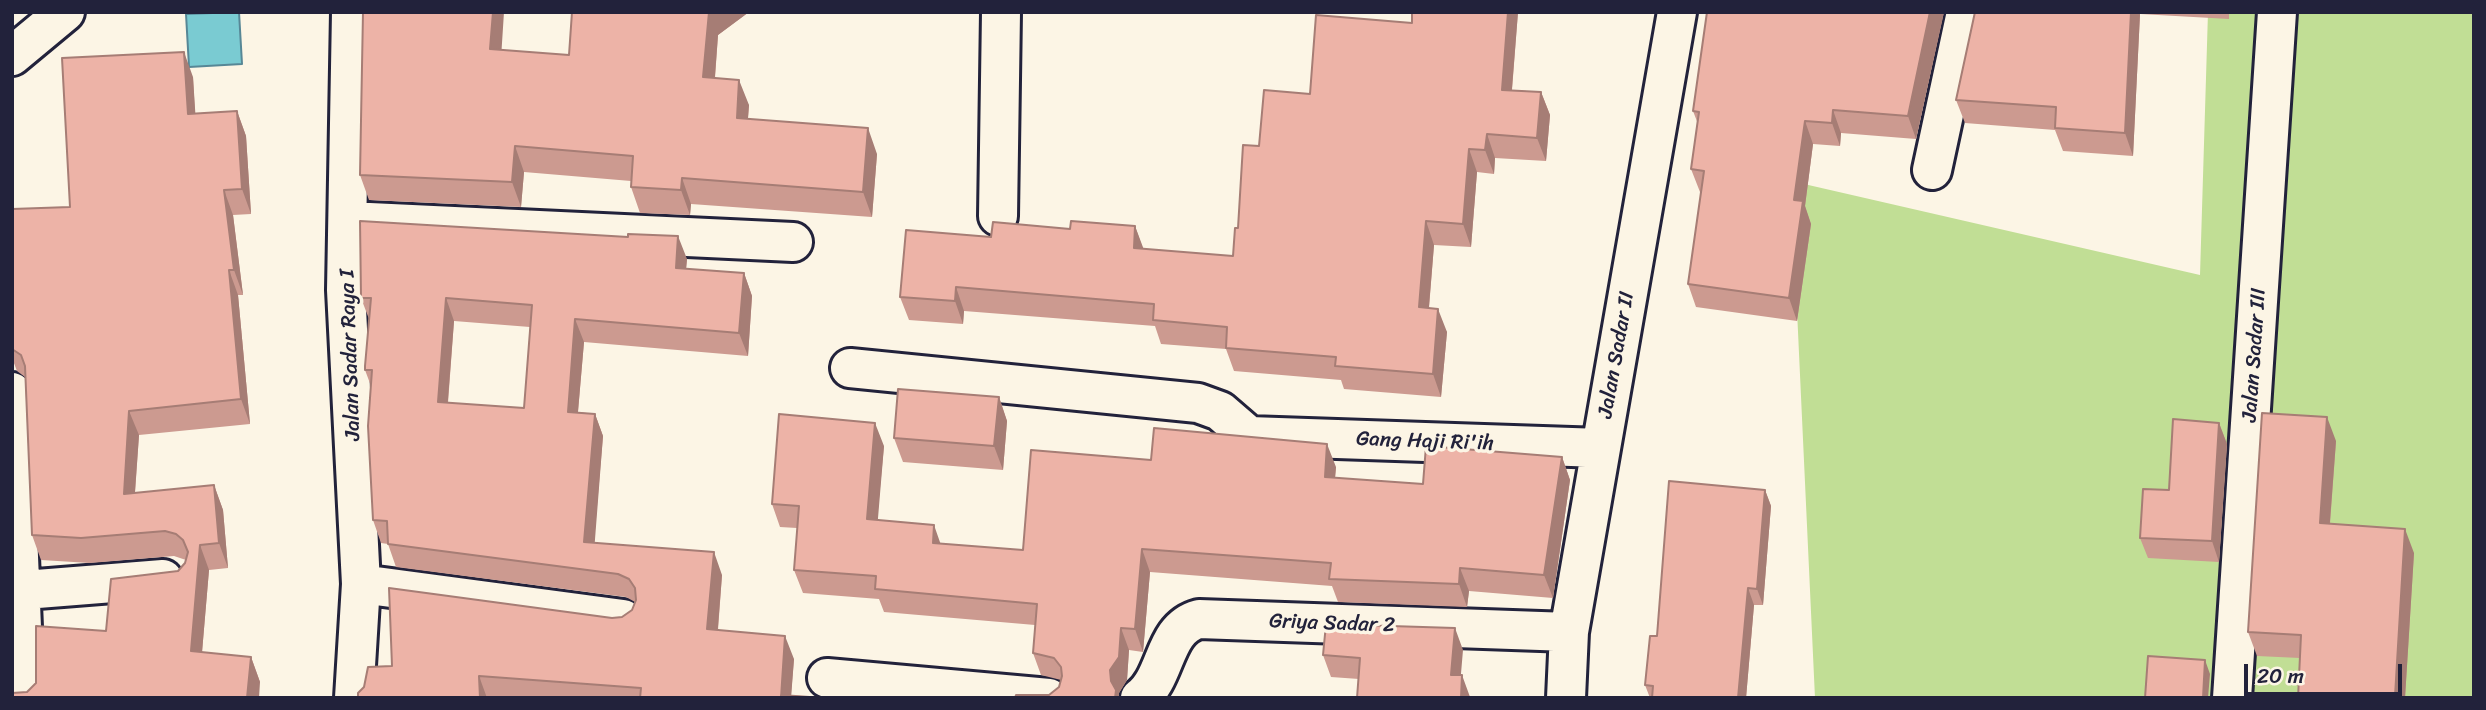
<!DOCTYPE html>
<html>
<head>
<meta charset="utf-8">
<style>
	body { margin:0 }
	#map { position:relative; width:2486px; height:710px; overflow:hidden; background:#fcf5e5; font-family:Sriracha,sans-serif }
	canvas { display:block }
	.frame { position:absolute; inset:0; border:14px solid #22223b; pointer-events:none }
	.scale { position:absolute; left:2244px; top:664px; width:158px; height:32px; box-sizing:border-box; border:4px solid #22223b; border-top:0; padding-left:9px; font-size:21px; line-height:24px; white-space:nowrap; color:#22223b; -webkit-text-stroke:5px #fcf5e5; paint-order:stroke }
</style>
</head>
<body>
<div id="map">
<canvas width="2486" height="710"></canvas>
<div class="frame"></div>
<div class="scale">20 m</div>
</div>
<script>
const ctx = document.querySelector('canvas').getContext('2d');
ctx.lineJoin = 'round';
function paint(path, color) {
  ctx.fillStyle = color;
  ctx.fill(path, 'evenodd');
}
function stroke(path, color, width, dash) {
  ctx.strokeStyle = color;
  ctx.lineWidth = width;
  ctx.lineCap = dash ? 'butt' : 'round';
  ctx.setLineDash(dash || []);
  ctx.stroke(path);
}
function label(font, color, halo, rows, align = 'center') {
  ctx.font = font + ' Sriracha,sans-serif';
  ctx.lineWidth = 7;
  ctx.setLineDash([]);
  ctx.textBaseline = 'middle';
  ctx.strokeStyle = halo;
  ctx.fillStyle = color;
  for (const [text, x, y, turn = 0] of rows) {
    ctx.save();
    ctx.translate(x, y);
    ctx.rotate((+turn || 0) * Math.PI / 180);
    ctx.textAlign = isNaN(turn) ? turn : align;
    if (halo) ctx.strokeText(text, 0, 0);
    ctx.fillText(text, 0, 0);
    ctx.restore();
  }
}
const green = new Path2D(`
	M2208,12h266v686h-659l-24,-517 409,94z`);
const water = new Path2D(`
	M239,12l3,52 -53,3 -3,-53z`);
const minor = new Path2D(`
	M351,12l-5,278 15,294 -7,114
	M12,56l53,-44
	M1932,170l34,-158
	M998,216l3,-204
	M348,221l445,21
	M850,368l348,35 22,8 29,25 352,12
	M12,392l13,306
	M361,584l262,35
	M12,591l151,-12
	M827,678l222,20
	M1140,698c28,-21 22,-69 59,-79l370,13
	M1566,698l3,-66 108,-620
	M2232,698l45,-686`);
const wall = new Path2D(`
	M572,12h177l-31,23 -3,43 34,27 -1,13 129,36 -5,63 -181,-13 -1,11 -50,-2 -9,-26v-6l-107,-9 -3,35 -152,-7 -9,-25 141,-125 68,5z
	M1518,12l-6,78 29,2 9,23 -4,46 -51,-3 -1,16 -17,-2 -6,75 -37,-2 -5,63 18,24 -6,65 -97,-8 -3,-9 -107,-9 -8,-22 -65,-5 -6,-18 -191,-15 -1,13 -54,-4 -9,-23 91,-60 79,-8 65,-3 8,23 90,7 5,-28 21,-82 51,-52 102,-71z
	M1944,12l-28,127 -75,-6 -1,13 -27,-2 -8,62 6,18 -14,97 -101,-14 -8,-23 13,-92h-1l-9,-23 7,-45 -5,-13z
	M1975,12h254v7l-89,-5 -7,142 -70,-5 -8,-21 -90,-7 -9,-23z
	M193,77l2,37 42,-3 9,25 5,78 -18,1 10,80h-5l12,129 -111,11 -4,58 79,-8 9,25 5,58 -19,2 -7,82 49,5 9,25 -233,10 79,-61 72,-60 7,-8 1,-3 -12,-4 -84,7 -49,-3 -9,-25 -7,-158 -8,-6 -5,-13v-148l58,-3z
	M687,259l-1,10 58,4 8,23 -4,60 -164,-14 -6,70 17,2 8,22 -9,106 128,33 -4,55 76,29 -3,36 33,3h-466l34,-32 220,-48 10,-1 10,-7 3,-8 -9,-5 -230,-30 -8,-23 -7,-1 -8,-23 -2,-134 -6,-16 4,-51 -8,-21zM454,321l76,6 -6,81 -76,-5z
	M999,397l8,24 -4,49 -100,-8 -9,-24z
	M2219,423l8,21 -8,118 -71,-4 -8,-20 29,-48z
	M2336,441l-6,83 84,29 -9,145h-107l2,-40 -43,-2 -9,-24z
	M884,446l-7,74 64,24 82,6 128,-90 185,7 -1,11 88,6 139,-27 8,23 -17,118 -84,-7 -2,16 -129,-5 -6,-16 -182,-14 -7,80 -14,-2 -2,30 -8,13v5h-104l34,-3 10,-8 2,-7 -20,-5 -8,-22 2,-28 -151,-13 -5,-13 -76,-6 -9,-23 3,-42 -17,-1 -8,-23z
	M1765,490l6,16 -8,99h-9l-8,93h-96l-5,-13 12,-49z
	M1463,650l-104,29 -28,-2 -8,-22z`);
const shadedWall = new Path2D(`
	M493,12h11l-4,62 -10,-25z
	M709,12h40l-31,23 -5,67 -10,-25z
	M1508,12h10l-8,101 -8,-23z
	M1930,12h14l-28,127 -8,-23z
	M2131,12h9v2l-7,142 -8,-23z
	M184,52l9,25 4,62 -9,-25z
	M739,80l10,25 -3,38 -9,-25z
	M1541,92l9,23 -4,46 -9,-23z
	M1833,110l8,23 -1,13 -8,-23z
	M237,111l9,25 5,78 -9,-25z
	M1805,121l8,23 -8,62 6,18 -14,97 -8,-23 5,-98z
	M868,128l9,26 -5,63 -9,-25z
	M1487,134l8,24 -1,16 -9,-24z
	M515,146l9,26 -3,35 -9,-25z
	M1469,149l8,23 -6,75 -8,-23z
	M682,178l9,26 -1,11 -9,-25z
	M224,190l9,25 10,80 -9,-25z
	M1426,221l8,24 -7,85 -8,-23z
	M1135,226l9,24 -10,-2z
	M678,236l9,23 -3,32 -8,-23z
	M229,270l9,25 12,129 -9,-25z
	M744,273l8,23 -4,60 -9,-23z
	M956,287l8,24 -1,13 -8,-23z
	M446,298l8,23 -8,104 -8,-23z
	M1438,309l9,23 -6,65 -8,-23z
	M575,319l9,23 -8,92 -8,-22z
	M999,397l8,24 -4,49 -9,-24z
	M129,411l10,24 -6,84 -9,-25z
	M595,414l8,22 -10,129 -9,-23z
	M2327,417l9,24 -8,106 -8,-24z
	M875,423l9,23 -8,96 -9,-23z
	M2219,423l8,21 -8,118 -7,-21z
	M1327,444l9,23 -3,33 -8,-23z
	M1562,457l8,23 -17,118 -9,-23z
	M214,485l9,25 5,58 -9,-25z
	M1765,490l6,16 -8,99 -6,-16z
	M934,525l8,23 -9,-5z
	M2405,529l9,24 -9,145h-10z
	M200,545l9,25 -9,106 -9,-25z
	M1142,549l8,23 -7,80 -8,-23z
	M714,552l8,23 -6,77 -9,-23z
	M1460,568l9,23 -2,16 -8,-23z
	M1748,588l6,17 -8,93h-8z
	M1121,628l8,22 -2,30 -8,13v5h-4l-4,-17 -1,-11z
	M1455,628l8,22 -4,47 -8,-22z
	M785,636l9,23 -3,39h-10z
	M251,657l9,25 -1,16h-12z
	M2205,660l5,14 -2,24h-5z
	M1462,675l8,22 -9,1z
	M479,676l8,22h-7z`);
const building = new Path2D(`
	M363,12h130l-3,37 79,6 3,-43h137l-6,65 36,3 -2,38 131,10 -5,64 -181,-14 -1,12 -50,-3 2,-31 -118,-10 -3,36 -152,-7z
	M1412,12h96l-6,78 39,2 -4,46 -50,-4 -2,16 -16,-1 -6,75 -37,-3 -7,86 19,2 -5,65 -98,-8 1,-9 -110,-9 1,-21 -74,-7 1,-16 -198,-17 -1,14 -55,-4 6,-67 85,7 2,-15 77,7 1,-8 64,5 -1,22 99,8 2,-28h3l5,-83 16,1 5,-56 46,4 6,-79 96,8z
	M1707,12h223l-22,104 -75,-6 -1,13 -27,-2 -11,79 9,1 -14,97 -101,-14 16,-113 -13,-2 8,-57 -6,-1z
	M1975,12h156l-6,121 -70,-5 1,-21 -100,-7z
	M184,52l4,62 49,-3 5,78 -18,1 10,80h-5l12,129 -112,12 -5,83 90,-9 5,58 -19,2 -9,106 60,6 -4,41h-235v-5l15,-1 9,-9v-57l70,5 5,-52 67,-8 7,-8 3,-11 -5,-12 -7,-6 -11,-3 -84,7 -49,-3 -7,-169 -4,-11 -9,-6v-140l58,-2 -8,-149z
	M360,221l268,16v-3l50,2 -2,32 68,5 -5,60 -164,-14 -7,93 27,2 -11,128 130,10 -7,77 78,7 -4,62h-141l1,-10 -162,-12 1,22h-122v-5l6,-6 4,-20 24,-1 -3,-78 223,30 10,-1 10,-7 4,-10 -1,-12 -6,-9 -11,-5 -230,-30 -1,-23 -14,-1 -5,-94 4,-56h-7v-4l6,-68h-10zM446,298l86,7 -8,103 -86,-6z
	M898,389l101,8 -5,49 -100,-8z
	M2262,413l65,4 -7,106 85,6 -10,167 -33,-2v4h-64l3,-63 -53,-3z
	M779,414l96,9 -8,96 67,6 -1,18 90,7 8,-100 120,10 3,-32 173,16 -2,33 98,7 3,-38 136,11 -18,118 -84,-7 -1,16 -130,-5 2,-16 -189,-14 -7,80 -14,-1 -2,29 -9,13 1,11 5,9 -1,8h-100l1,-3h33l10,-8 3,-11 -1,-9 -7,-9 -21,-5 4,-49 -162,-15 1,-13 -82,-6 5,-64 -27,-2z
	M2173,419l46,4 -7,118 -72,-3 3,-49 26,1z
	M1669,481l96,9 -8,99 -9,-1 -10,110h-86l1,-12 -8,-1 5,-49h7z
	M1326,624l129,4 -4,47h11l-1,23h-104l3,-40 -37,-3z
	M2148,656l57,4 -2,38h-58z
	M781,695l43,3h-43z`);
const streetNames = [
	["Jalan Sadar Raya I",351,355,-92],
	["Jalan Sadar II",1617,355,-80],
	["Jalan Sadar III",2255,355,-86],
	["Gang Haji Ri'ih",1425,442,2],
	["Griya Sadar 2",1332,624,2]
];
paint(green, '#c1de95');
paint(water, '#7acbd2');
stroke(water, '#578796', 2);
stroke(minor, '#22223b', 44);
stroke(minor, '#fcf5e5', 38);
paint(wall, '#cc9a90');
paint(shadedWall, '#a67d75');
paint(building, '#edb3a7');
stroke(building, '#a67d75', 2);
label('21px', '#22223b', '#fcf5e5', streetNames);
</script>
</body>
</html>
